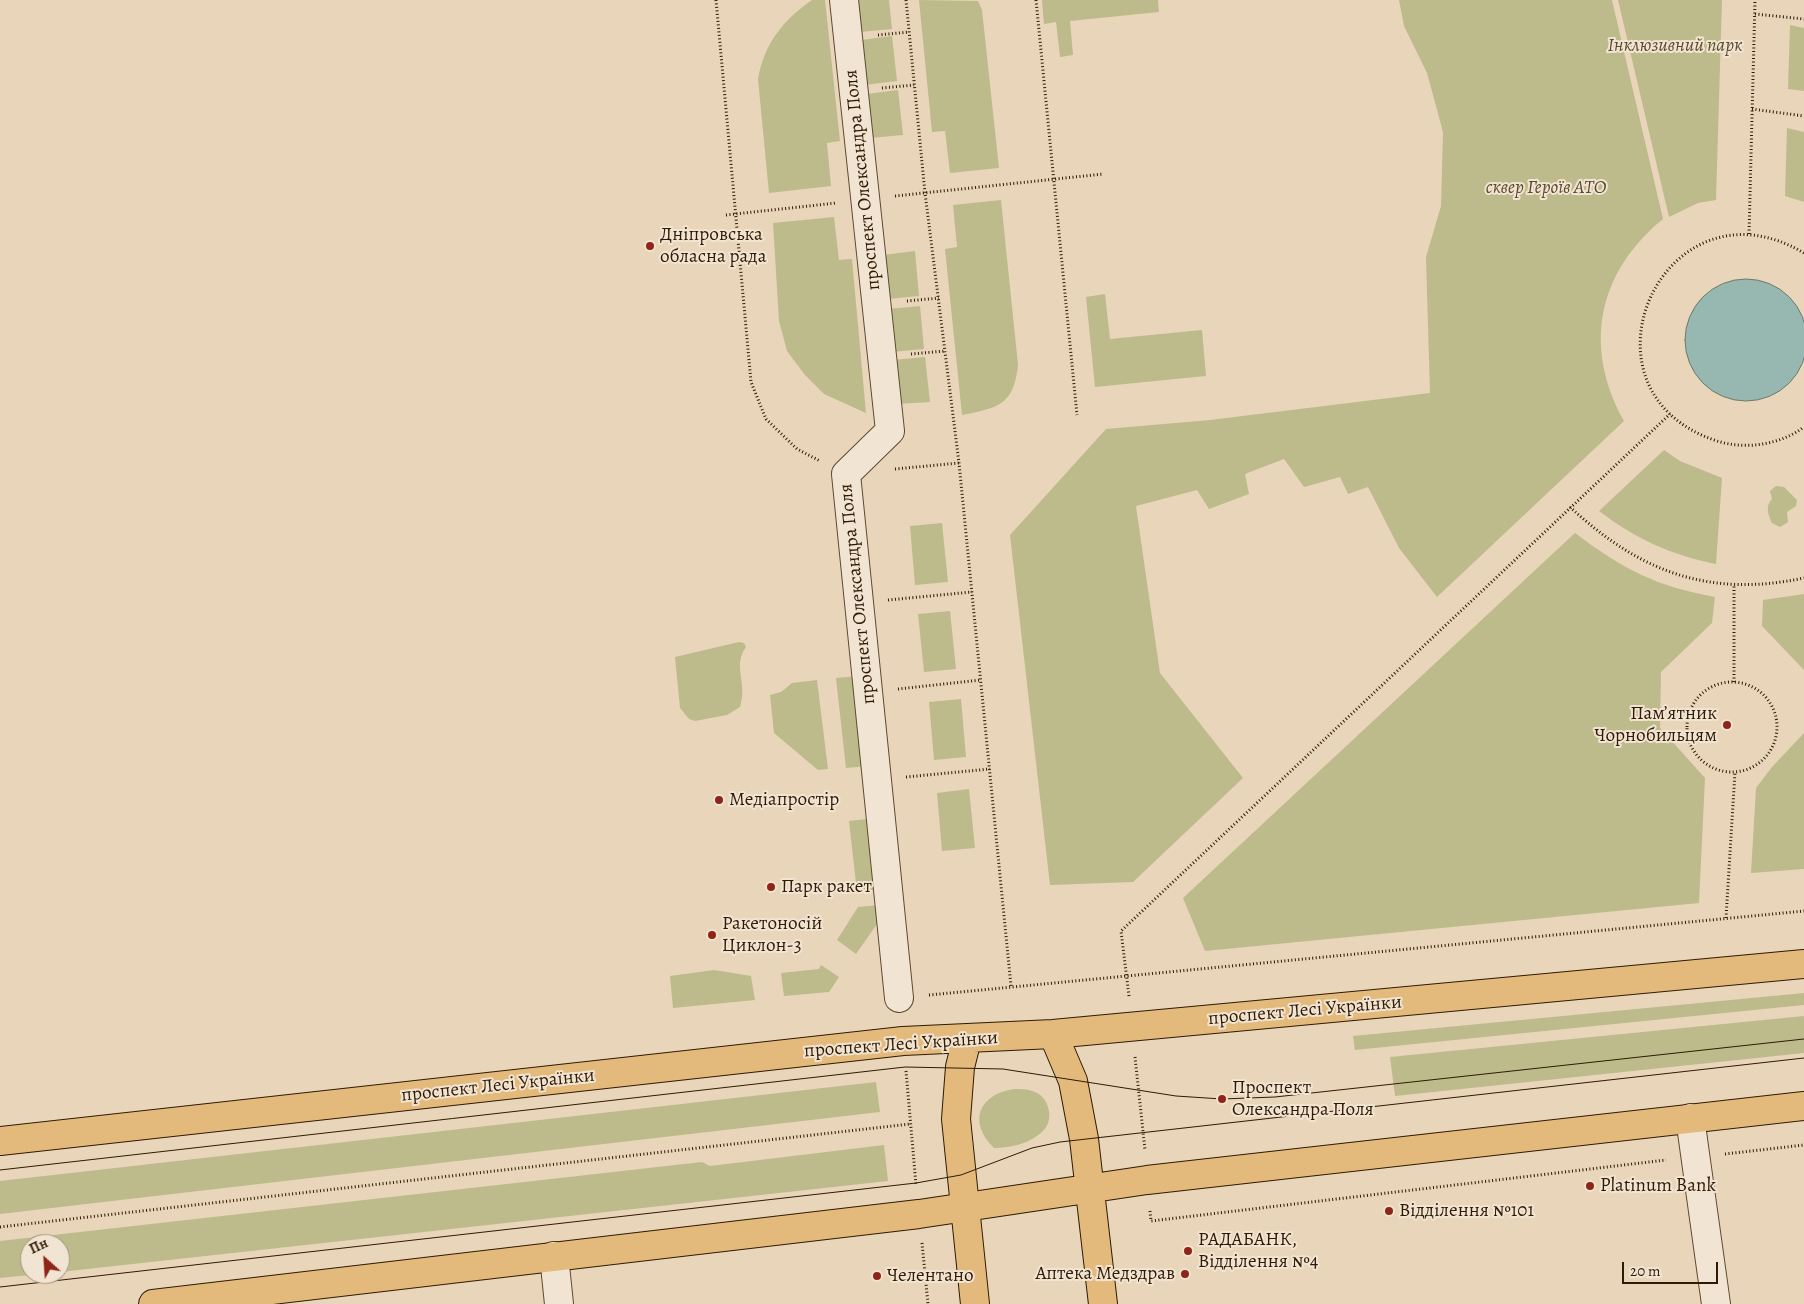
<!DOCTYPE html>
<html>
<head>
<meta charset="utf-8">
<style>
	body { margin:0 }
	#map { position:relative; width:1804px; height:1304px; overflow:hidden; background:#e9d5b9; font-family:Alegreya,serif }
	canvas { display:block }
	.north { position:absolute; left:20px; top:1234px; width:50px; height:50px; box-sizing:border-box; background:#f1e4d2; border:1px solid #a3937f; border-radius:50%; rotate:334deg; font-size:14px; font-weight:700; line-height:20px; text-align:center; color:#2f1a03 }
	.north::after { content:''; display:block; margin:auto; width:18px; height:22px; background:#8f2418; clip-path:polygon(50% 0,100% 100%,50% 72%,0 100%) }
	.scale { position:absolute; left:1622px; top:1262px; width:96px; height:22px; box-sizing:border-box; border:2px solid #2f1a03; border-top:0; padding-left:6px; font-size:15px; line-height:18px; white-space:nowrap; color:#2f1a03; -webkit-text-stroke:4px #f1e4d2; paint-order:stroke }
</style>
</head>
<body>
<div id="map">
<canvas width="1804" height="1304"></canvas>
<div class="north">Пн</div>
<div class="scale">20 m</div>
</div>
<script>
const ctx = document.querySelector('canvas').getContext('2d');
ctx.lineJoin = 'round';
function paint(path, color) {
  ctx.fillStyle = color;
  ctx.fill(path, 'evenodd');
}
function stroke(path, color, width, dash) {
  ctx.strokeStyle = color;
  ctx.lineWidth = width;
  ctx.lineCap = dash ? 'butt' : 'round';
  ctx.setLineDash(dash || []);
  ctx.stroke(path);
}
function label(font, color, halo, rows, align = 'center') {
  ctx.font = font + ' Alegreya,serif';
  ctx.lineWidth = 4;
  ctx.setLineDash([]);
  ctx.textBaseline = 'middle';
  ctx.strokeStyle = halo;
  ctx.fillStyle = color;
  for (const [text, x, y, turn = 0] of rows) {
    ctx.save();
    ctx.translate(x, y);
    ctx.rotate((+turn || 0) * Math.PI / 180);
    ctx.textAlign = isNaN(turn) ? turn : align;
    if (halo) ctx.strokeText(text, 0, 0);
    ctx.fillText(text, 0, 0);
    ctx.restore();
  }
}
const green = new Path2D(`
	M812,0h13l15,141 -13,2 4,43 -62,7 -11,-114c6,-35 25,-59 54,-79z
	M857,0h32l3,29 -32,3z
	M919,0l59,1 4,9 17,158 -49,5 -5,-42 -13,1z
	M1042,0h116l1,12 -89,9 3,34 -13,2 -4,-35 -12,2z
	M1399,0h213l51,219c-66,54 -80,128 -39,202l-187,176 -38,-49 -31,-61 -20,7 -8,-17 -36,10 -20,-28 -39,15 4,20 -40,15 -12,-19 -61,16 24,167 83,105 -110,104 -83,3 -40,-350 96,-106 104,-9 220,-27 -4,-136 15,-51 2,-74 -16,-59 -23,-47z
	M1618,0h104l-6,200 -18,3 -29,14z
	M1790,25l14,3v63l-16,-2z
	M892,36l5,45 -32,4 -4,-45z
	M898,90l5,45 -32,3 -4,-44z
	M1787,128l17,4v70l-19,-6z
	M1001,200l17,165c-4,40 -20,43 -56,50l-17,-166 12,-2 -4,-42z
	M834,217l5,43 13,-1 14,154 -42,-19 -19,-19 -18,-24 -8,-30 -6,-98z
	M915,251l4,45 -31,3 -5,-44z
	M1105,294l5,45 92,-9 4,46 -111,11 -9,-90z
	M920,306l4,43 -32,3 -4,-43z
	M925,357l5,45 -32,2 -5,-44z
	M1664,450l16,11 42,17 -6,86c-45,-9 -80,-25 -117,-53z
	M1776,486l8,1 13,13 -1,6 -9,6 1,10 -8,5 -8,-4c-4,-8 -7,-17 0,-24l-2,-8z
	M942,523l6,59 -33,3 -5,-59z
	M1575,533c48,36 80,53 140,64l-3,26 -51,49 -1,56 45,50 -6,125 -494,48 -22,-53z
	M1804,594v76l-42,-44 1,-26z
	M950,611l6,58 -32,3 -6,-58z
	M739,642l5,1 2,4c-14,19 2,36 -6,60l-13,8 -32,6 -6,-2 -9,-11 -5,-51z
	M859,676l9,90 -22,2 -10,-90z
	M817,680l11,89 -10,1 -44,-37 -4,-38 11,-3 11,-9z
	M961,699l5,58 -32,3 -5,-58z
	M1804,733v136l-53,4 5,-85 16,-21z
	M969,789l6,59 -33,3 -5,-58z
	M874,818l9,71 -26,3 -8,-71z
	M880,905l4,9 -28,40 -19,-14 21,-33z
	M821,965l18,12 -10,15 -45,4 -3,-23 38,-4z
	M714,970l37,6 4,24 -82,8 -3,-32z
	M1804,993v12l-449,45 -2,-14z
	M1804,1016v37l-409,43 -5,-39z
	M876,1082l4,30 -880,102v-33z
	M1014,1089c8,0 16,0 23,4 12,6 17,26 7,37 -12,13 -33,18 -50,18 -27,-26 -15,-54 20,-59z
	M884,1145l4,36 -828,91v-28h-30v30h10l-40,4v-37l702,-79 8,4z`);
const water = new Path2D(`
	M1685 340a61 61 0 1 1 122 0a61 61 0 1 1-122 0Z`);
const path = new Path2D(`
	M716,0l35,382 15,37 31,30 23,12
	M906,0l19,193 34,270 52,523
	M1036,0l41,415
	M1755,14l49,5
	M878,35l31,-3
	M882,88l32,-3
	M1752,109l52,7
	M895,196l208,-22
	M726,215l110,-12
	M1749,234l6,-234
	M1804,253c-140,-83 -240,138 -87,188 28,9 63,4 87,-14
	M907,301l32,-3
	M911,354l34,-3
	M895,469l64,-6
	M1570,507c70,65 139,91 234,71
	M888,600l84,-8
	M1734,682v-97
	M1687 727a45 45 0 1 1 90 0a45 45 0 1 1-90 0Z
	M898,689l83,-9
	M906,777l84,-8
	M1726,918l9,-146
	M929,995l875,-84
	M1129,996l-8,-65 549,-517
	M1135,1057l10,93
	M906,1071l10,114
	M1725,1154l79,-9
	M1150,1211l1,10 515,-61
	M0,1227l910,-103
	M922,1243l6,61`);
const minor = new Path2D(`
	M844,0l46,431 -44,43 53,524
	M1690,1118l26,186
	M554,1256l5,48`);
const major = new Path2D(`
	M1053,1034l20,47 11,58 19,165
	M967,1039l-7,28 -4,52 19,185
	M0,1141l903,-100 150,-7 751,-70
	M153,1304l766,-90 228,-34 657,-74`);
const tram = new Path2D(`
	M0,1170l905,-103 98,2 173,27 46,3 53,-2 529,-58
	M0,1287l916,-104 45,-8 71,-27 28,-6 744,-84`);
const markers = [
	[650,246,5,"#8f2418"],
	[1727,725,5,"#8f2418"],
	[719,800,5,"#8f2418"],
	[771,887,5,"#8f2418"],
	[712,935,5,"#8f2418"],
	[1222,1099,5,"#8f2418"],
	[1590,1186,5,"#8f2418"],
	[1389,1211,5,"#8f2418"],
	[1188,1251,5,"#8f2418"],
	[1185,1274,5,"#8f2418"],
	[877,1276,5,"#8f2418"]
];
const parkNames = [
	["Інклюзивний парк",1675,46],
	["сквер Героїв АТО",1546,188]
];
const streetNames = [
	["проспект Олександра Поля",863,180,-96],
	["проспект Олександра Поля",858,594,-96],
	["проспект Лесі Українки",1305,1011,-5],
	["проспект Лесі Українки",901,1045,-4],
	["проспект Лесі Українки",498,1086,-6]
];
const poiNames = [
	["Дніпровська",660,235],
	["обласна рада",660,257],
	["Пам’ятник",1717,714,"right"],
	["Чорнобильцям",1717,736,"right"],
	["Медіапростір",729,800],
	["Парк ракет",781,887],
	["Ракетоносій",722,924],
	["Циклон-3",722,946],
	["Проспект",1232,1088],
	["Олександра Поля",1232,1110],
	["Platinum Bank",1600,1186],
	["Відділення №101",1399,1211],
	["РАДАБАНК,",1198,1240],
	["Відділення №4",1198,1262],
	["Аптека Медздрав",1175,1274,"right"],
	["Челентано",887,1276]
];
paint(green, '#bdbb8b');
paint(water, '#97b8b1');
stroke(water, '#6d796b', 1);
stroke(minor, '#5e4930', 30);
stroke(major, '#2f1a03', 30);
stroke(path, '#2f1a03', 3, [1, 2.5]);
stroke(minor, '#f1e4d2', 28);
stroke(major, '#e4ba7c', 28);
stroke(tram, '#2f1a03', 1);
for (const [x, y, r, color] of markers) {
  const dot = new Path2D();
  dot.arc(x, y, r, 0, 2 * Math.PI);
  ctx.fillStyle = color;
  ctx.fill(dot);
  stroke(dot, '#f1e4d2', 2);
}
label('italic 19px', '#5a4a2c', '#f1e4d2', parkNames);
label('19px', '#2f1a03', '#f1e4d2', streetNames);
label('19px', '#2f1a03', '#f1e4d2', poiNames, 'left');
</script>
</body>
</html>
